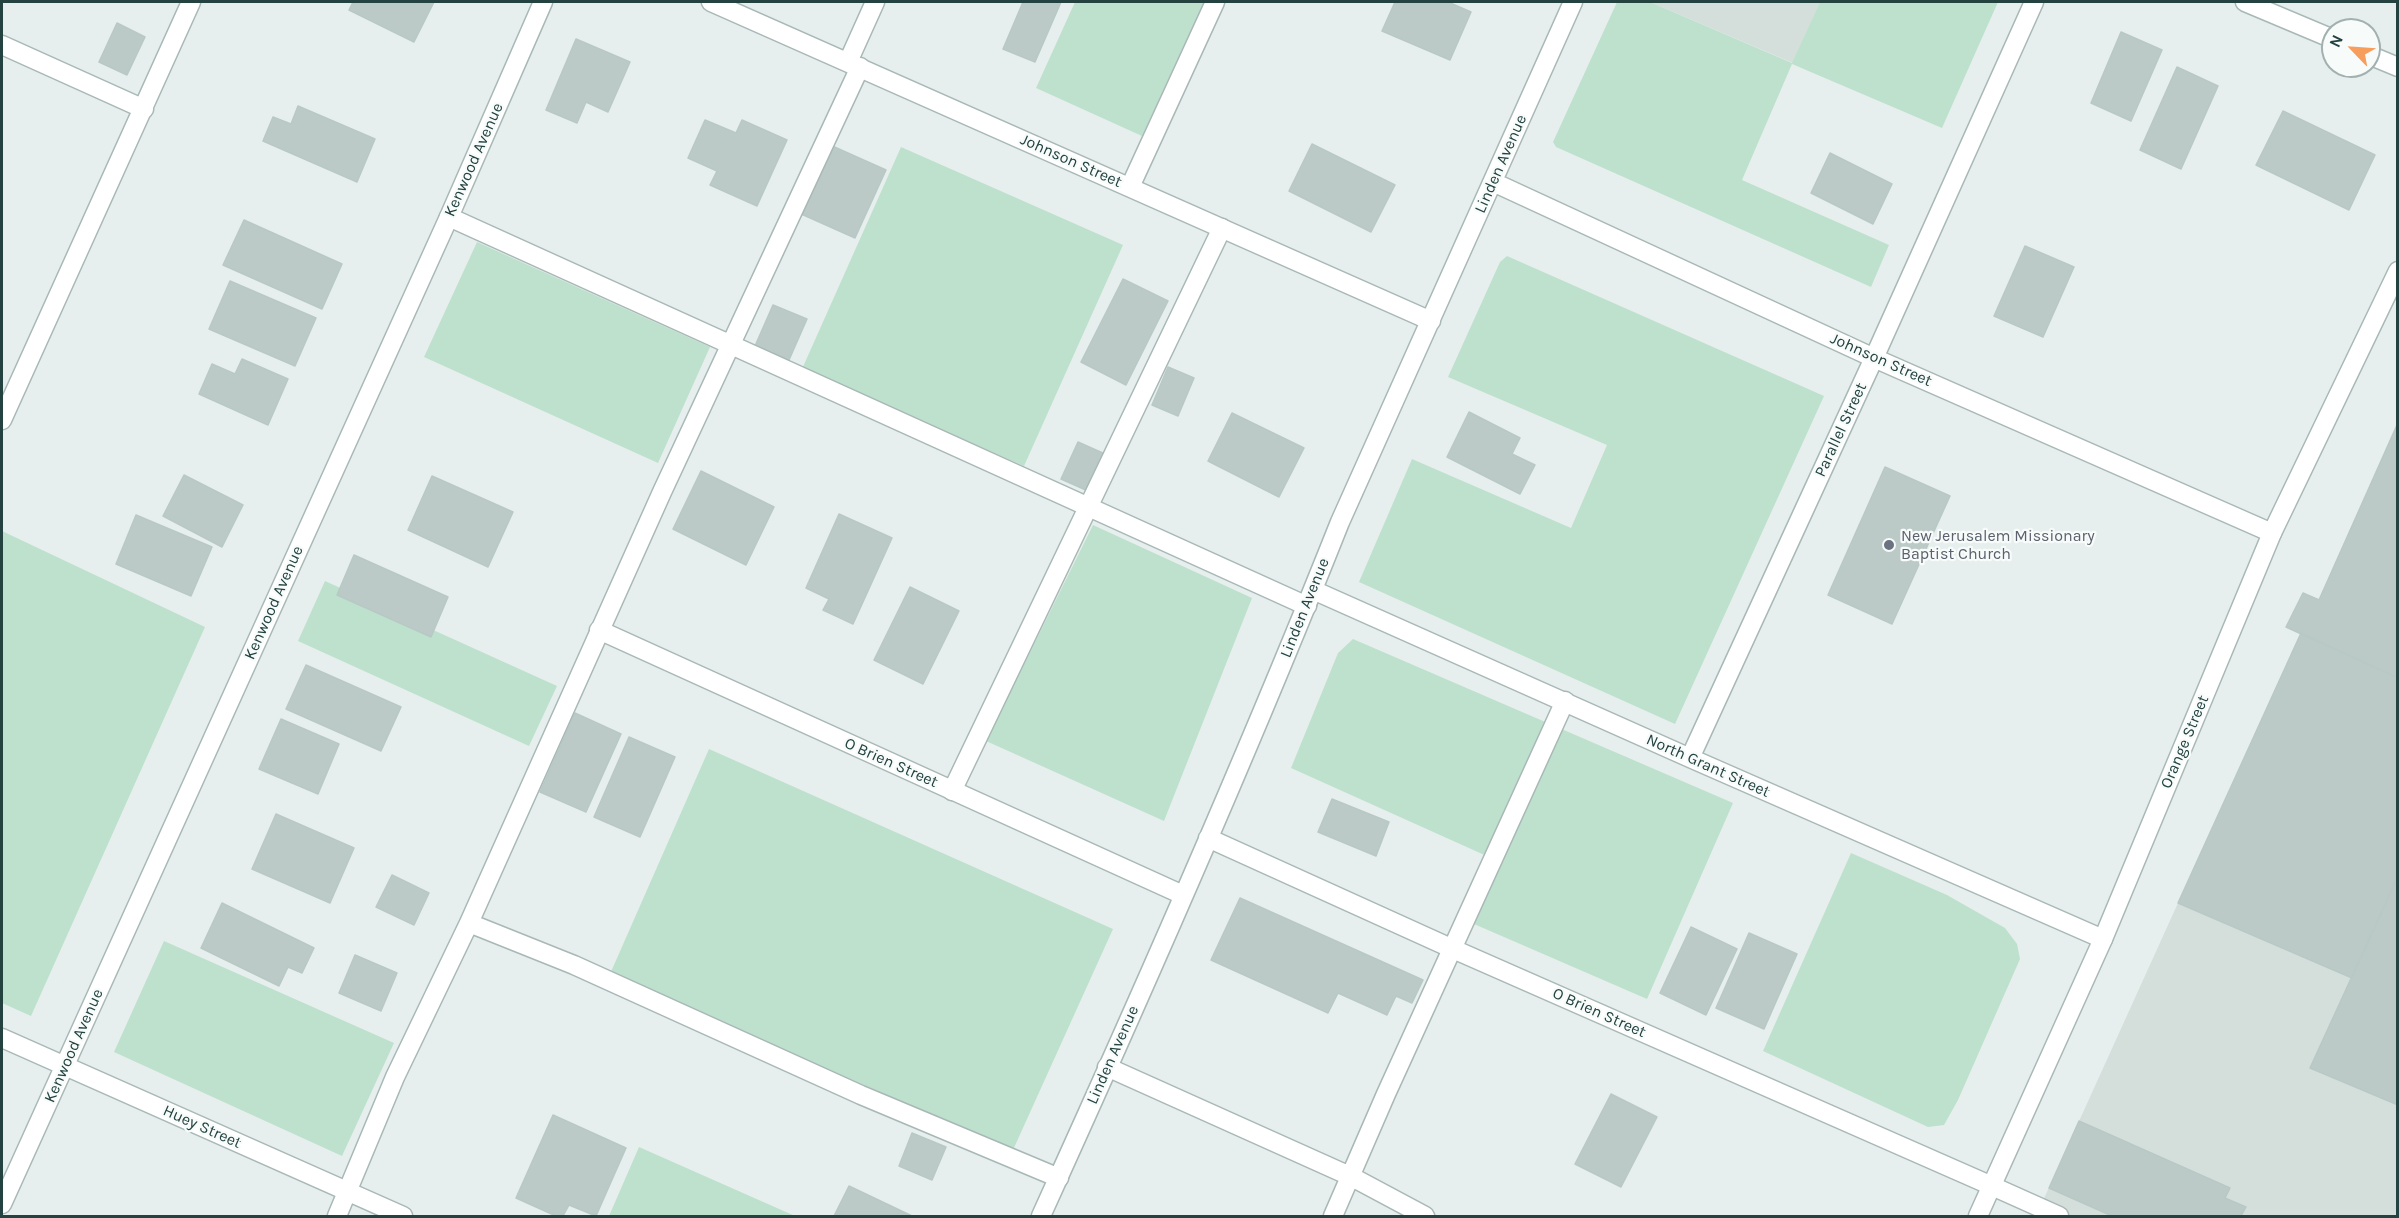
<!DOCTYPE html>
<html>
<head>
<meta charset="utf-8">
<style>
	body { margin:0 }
	#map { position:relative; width:2399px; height:1218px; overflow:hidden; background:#e6efed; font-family:Karla,sans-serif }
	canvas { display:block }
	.frame { position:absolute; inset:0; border:3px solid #234240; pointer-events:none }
	.north { position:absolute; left:2321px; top:18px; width:60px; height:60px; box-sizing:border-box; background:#f7fbfa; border:2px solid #a2b1b0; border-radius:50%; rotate:295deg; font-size:16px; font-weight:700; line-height:24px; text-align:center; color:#234240 }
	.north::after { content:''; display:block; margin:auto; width:21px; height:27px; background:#f79e5c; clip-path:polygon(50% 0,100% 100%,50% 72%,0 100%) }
</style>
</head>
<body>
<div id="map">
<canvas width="2399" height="1218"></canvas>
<div class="frame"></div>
<div class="north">N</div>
</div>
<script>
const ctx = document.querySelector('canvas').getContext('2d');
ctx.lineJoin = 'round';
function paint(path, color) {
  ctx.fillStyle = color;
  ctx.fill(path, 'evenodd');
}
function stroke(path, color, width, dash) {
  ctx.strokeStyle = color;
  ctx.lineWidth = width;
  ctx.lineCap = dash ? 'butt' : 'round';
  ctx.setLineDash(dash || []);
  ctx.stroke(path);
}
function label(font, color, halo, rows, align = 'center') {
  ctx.font = font + ' Karla,sans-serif';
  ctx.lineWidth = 4.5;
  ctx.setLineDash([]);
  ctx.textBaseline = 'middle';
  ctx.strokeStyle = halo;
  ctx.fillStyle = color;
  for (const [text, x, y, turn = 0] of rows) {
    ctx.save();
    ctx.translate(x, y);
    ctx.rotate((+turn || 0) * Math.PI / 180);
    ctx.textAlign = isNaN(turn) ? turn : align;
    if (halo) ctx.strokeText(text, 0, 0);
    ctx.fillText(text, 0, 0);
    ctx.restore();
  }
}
const built = new Path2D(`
	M1650,2h170l-27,61z
	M2397,423v793h-361l264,-582 -14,-7 17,-34 16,6z`);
const green = new Path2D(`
	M1075,2h129l-62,134 -106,-48z
	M1617,2h33l142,61 28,-61h178l-56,126 -150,-64 -50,116 147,65 -18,42 -315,-140 -3,-5z
	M901,147l222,98 -99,221 -222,-97z
	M477,242l233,105 -52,116 -234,-106z
	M1507,256l317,140 -149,328 -316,-142 53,-123 159,69 36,-83 -159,-68 52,-115z
	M1093,525l159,73 -88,223 -178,-80z
	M2,531l203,96 -174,389 -29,-13z
	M325,581l232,105 -28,60 -231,-105z
	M1353,639l380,164 -86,196 -173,-75 26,-62 -209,-94 47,-115z
	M709,749l404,180 -100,221 -403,-176z
	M1851,853l96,42 58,33 12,16 3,15 -62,141 -14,25 -16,2 -165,-76z
	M164,941l230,102 -52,113 -228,-104z
	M639,1147l156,69h-186z`);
const building = new Path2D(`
	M353,2h81l-20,40 -65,-32z
	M1023,2h38l-26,60 -32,-13z
	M1395,2h53l23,10 -21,48 -68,-29z
	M117,23l28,14 -18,38 -28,-13z
	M2121,32l41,18 -31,71 -40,-18z
	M576,39l54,23 -22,50 -22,-10 -9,21 -31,-13z
	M2177,67l41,19 -37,83 -41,-19z
	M298,106l77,33 -18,43 -94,-41 10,-24 18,7z
	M2283,111l92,44 -26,55 -93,-45z
	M705,120l31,13 6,-13 45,20 -30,66 -47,-21 7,-14 -29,-13z
	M1312,144l83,41 -24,47 -82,-41z
	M830,145l56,25 -31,68 -56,-25z
	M1830,153l62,31 -19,40 -62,-31z
	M244,220l98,44 -20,45 -99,-44z
	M2025,246l49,21 -31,70 -49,-21z
	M1123,279l45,22 -42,84 -45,-23z
	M230,281l86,37 -21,48 -86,-37z
	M773,305l34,14 -18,41 -34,-14z
	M242,359l46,20 -20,46 -69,-31 13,-30 23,10z
	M1168,367l26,11 -16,38 -26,-11z
	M1469,412l51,26 -8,16 23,11 -15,29 -73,-37z
	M1232,413l72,35 -25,49 -71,-36z
	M2398,423v255l-112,-51 17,-34 16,7z
	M1078,442l27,12 -17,37 -27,-12z
	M1885,467l65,29 -58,128 -64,-29z
	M701,471l73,36 -28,58 -73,-36z
	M184,475l59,30 -21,42 -59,-31z
	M432,476l81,36 -25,55 -80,-37z
	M839,514l53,24 -39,86 -30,-14 6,-11 -23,-11z
	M136,515l76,32 -21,49 -75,-32z
	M354,555l94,42 -17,40 -94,-42z
	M910,587l49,24 -36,73 -49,-24z
	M2301,633l97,45v198l-46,102 -174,-75z
	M306,665l95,42 -20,44 -95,-42z
	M575,713l46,21 -35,78 -46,-20z
	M281,719l58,25 -21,50 -59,-25z
	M629,737l46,20 -35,80 -46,-20z
	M1332,799l57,23 -13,34 -58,-24z
	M276,814l78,34 -24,55 -78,-34z
	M392,875l37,18 -15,32 -38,-18z
	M2398,876v229l-88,-37z
	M1240,898l183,82 -11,23 -16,-7 -9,19 -49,-22 -10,20 -117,-53z
	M222,903l92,45 -12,25 -14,-6 -9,19 -78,-38z
	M1691,927l46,22 -31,66 -46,-22z
	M1749,933l48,21 -33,75 -48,-21z
	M355,955l42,18 -16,38 -42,-18z
	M1611,1094l46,23 -36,70 -46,-23z
	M553,1115l73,33 -30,68 -27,-11 -6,11h-7l-40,-18z
	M2079,1121l151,67 -5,10 21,9 -5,9h-129l-63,-28z
	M912,1133l34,14 -14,33 -33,-14z
	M849,1186l63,30h-78z`);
const service = new Path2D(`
	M2,45l142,64
	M1130,187l85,-185
	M449,217l858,389
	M2,420l189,-418
	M952,791l270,-563
	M469,923l105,42 287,130 198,83
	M1107,1067l245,110 73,39
	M1992,1186l67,30
	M337,1216l58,-139 74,-154 193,-431 198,-425
	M1333,1216l53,-122 179,-393`);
const minor = new Path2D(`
	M711,2l720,319
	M2245,2l88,37
	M2369,55l29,12
	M848,62l27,-60
	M1493,182l381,176 398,175
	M1313,590l377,168 413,181
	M599,630l584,265
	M1690,758l184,-400 160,-356
	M1208,838l245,111 539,237
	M2,1038l401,178
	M2,1204l447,-987 94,-215
	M1041,1216c104,-229 206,-460 299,-694l233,-520`);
const tertiary = new Path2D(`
	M1978,1216l125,-277 169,-406 126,-262`);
const markers = [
	[1889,545,6,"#6b7280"]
];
const streetNames = [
	["Kenwood Avenue",474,160,-66],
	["Johnson Street",1071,161,24],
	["Linden Avenue",1501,164,-66],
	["Johnson Street",1881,360,24],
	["Parallel Street",1841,430,-65],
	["Kenwood Avenue",274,603,-66],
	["Linden Avenue",1305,608,-68],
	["Orange Street",2185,742,-67],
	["O Brien Street",891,763,24],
	["North Grant Street",1708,766,24],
	["O Brien Street",1599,1013,24],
	["Kenwood Avenue",74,1046,-66],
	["Linden Avenue",1113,1055,-66],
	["Huey Street",202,1127,24]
];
const worshipNames = [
	["New Jerusalem Missionary",1901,536],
	["Baptist Church",1901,554]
];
paint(built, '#d4dfdc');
paint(green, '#bee1ce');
paint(building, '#bbcac6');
stroke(building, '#b8c9c5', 1.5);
stroke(service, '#a8b8b6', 21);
stroke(minor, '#a8b8b6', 21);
stroke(tertiary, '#a8b8b6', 21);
stroke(service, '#fff', 18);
stroke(minor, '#fff', 18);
stroke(tertiary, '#fff', 18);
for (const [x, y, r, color] of markers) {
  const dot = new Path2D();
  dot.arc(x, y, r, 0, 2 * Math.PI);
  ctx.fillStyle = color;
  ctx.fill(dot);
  stroke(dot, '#f7fbfa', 2);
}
label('16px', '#234240', '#f7fbfa', streetNames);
label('16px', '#5b616d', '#f7fbfa', worshipNames, 'left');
</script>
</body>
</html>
